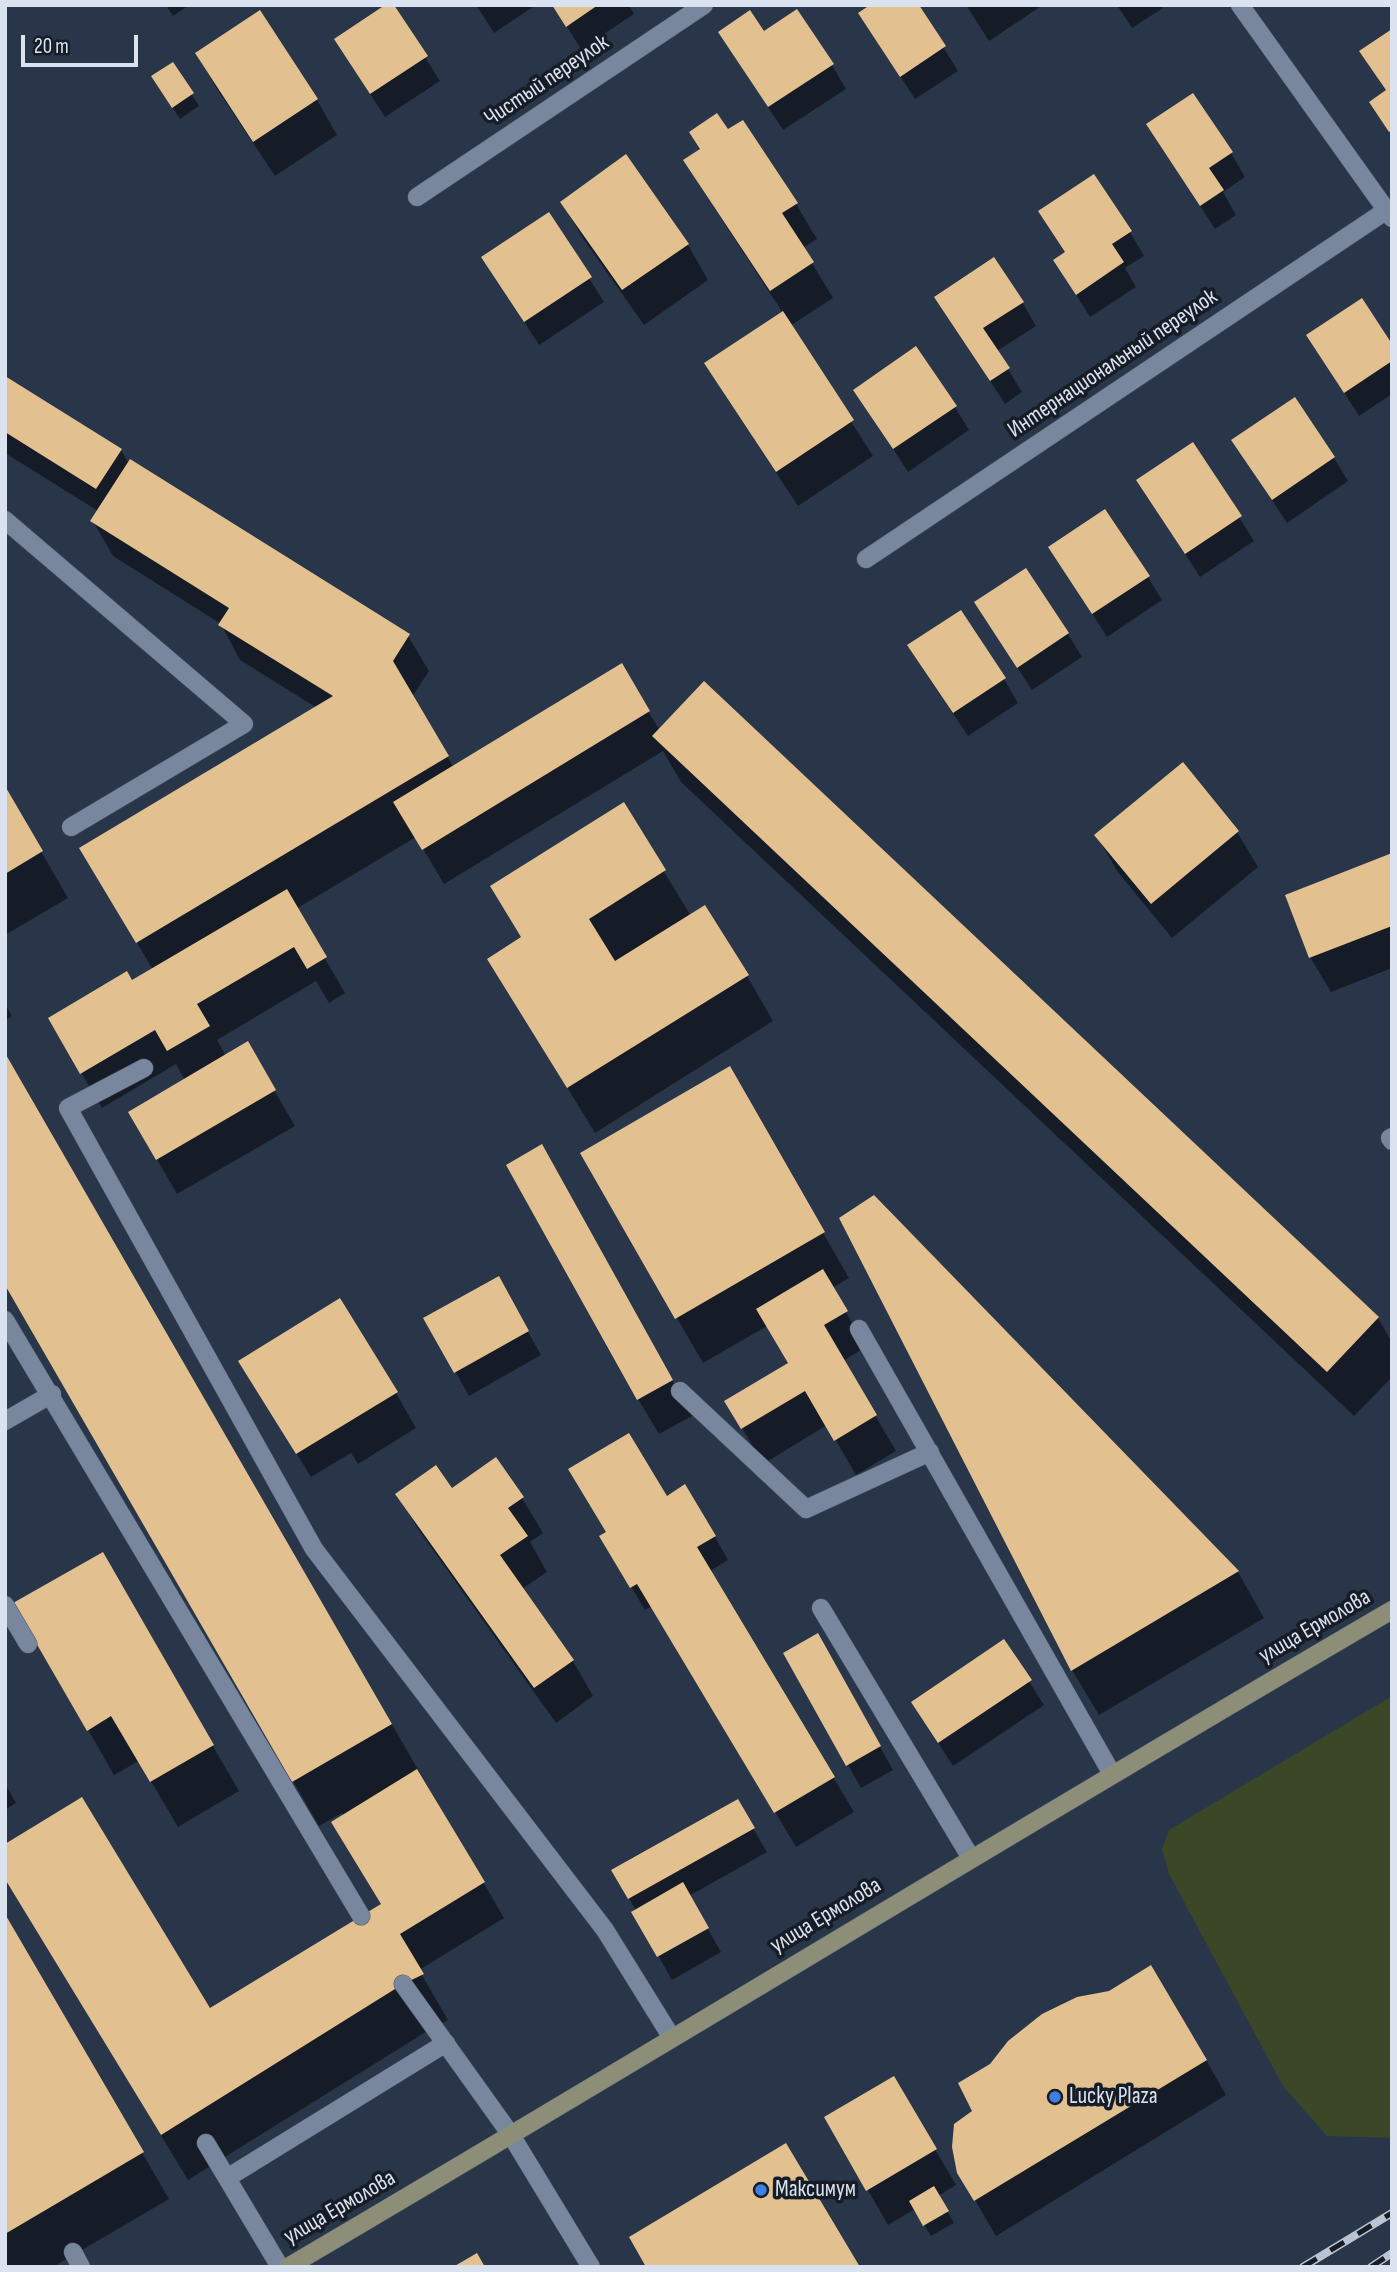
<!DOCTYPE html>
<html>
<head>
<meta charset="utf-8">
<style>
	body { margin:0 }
	#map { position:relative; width:1397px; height:2272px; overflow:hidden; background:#293649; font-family:"Sofia Sans Condensed",sans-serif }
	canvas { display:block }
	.frame { position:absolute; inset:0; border:7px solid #dbe3f0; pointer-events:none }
	.scale { position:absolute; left:21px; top:35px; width:117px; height:32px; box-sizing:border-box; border:4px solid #dbe3f0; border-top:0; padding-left:9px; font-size:21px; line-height:24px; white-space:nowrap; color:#dbe3f0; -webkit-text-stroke:5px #171d26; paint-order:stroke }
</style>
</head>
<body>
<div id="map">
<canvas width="1397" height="2272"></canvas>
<div class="frame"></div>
<div class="scale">20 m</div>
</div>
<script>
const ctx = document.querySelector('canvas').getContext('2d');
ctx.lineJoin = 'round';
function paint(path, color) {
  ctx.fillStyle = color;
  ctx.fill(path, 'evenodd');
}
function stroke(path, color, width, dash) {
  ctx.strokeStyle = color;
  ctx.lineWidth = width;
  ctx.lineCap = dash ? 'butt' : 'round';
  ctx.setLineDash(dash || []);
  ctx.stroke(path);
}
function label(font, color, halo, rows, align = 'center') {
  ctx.font = font + ' "Sofia Sans Condensed",sans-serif';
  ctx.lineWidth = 7;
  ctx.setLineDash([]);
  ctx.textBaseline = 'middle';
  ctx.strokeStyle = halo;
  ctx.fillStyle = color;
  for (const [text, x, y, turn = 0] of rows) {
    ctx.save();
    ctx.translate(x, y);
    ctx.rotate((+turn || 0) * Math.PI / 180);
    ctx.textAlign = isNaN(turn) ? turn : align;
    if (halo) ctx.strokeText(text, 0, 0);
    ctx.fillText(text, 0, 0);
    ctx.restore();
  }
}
const green = new Path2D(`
	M1392,1696v442l-65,-2 -44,-50 -114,-212 -7,-25 7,-19z`);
const shadow = new Path2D(`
	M166,5h23l-16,11z
	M392,5l48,76 -55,36 -35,-54z
	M476,5h60l-42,28z
	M553,5h76l5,9 -53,35z
	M917,5l41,66 -43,28 -55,-85z
	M966,5h77l-54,36z
	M1117,5h44l2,3 -31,20z
	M763,34l69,31 14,24 -63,41 -49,-74z
	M197,54l120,46 20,35 -62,41 -58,-87z
	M172,64l27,42 -19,13 -21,-31z
	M1148,125l83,28 14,24 -22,15 13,23 -21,14z
	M727,132l69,72 21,35 -14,9 30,50 -43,28 83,130 -75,50 -71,-108 -20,-35 76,-50 -77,-118 -21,-35z
	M626,157l62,88 20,35 -64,45 -62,-88 -20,-35z
	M549,214l55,88 -65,43 -56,-87z
	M1130,232l14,24 -19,12 11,19 -46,30 -35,-56z
	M936,298l86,4 14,24 -39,25 25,41 -17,12z
	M1308,336l84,11v47l-33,22z
	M5,378l116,72 8,14 279,172 21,35 -17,26 42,71 167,-102 39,65 718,587 14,24v35l-38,39 -673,-634 -18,-31 -219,133 -28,-47 -120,72 49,84 -16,10 -13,-22 -99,59 9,16 21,-12 48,82 -118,68 -47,-81 55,-33 -9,-16 -74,44 -52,-89 82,-37 21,-12 -71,-121 235,-141 -77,-48 -19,-36 -108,-68 -20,-35 5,-10 -93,-58z
	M855,390l100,17 14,23 -61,42z
	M1233,441l101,17 14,23 -61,42z
	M1193,444l61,97 -54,36 -62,-97z
	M1050,547l98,30 14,23 -55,37z
	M990,626l78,8 14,23 -50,33z
	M923,669l81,10 14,24 -50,33z
	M5,789l63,109 -63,37z
	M623,804l68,112 56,60 26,45 -178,112 -106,-174 33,-21z
	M1237,832l21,35 -86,71 -55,-67 -20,-35z
	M1392,855v113l-61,24 -21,-35z
	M5,1004l7,12 -7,5z
	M5,1056l499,862 -85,52 29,50 -19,10 -241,150 -170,-281 192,112 173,-106 -41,-92 -23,13 -314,-544z
	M729,1069l120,209 -17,10 34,59 -23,14 53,90 -40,24 -29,-50 -64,39 -36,-62 63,-38 -23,-38 -64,37 -121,-209z
	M561,1181l131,235 -33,18 -21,-35z
	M874,1197l364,375 26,46 -165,97 -27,-45z
	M498,1278l43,77 -72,41 -43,-77z
	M254,1385l142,8 20,35 -58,36 -7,-11 -40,24z
	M452,1490l70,8 21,35 -13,9 17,30 -25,17 51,72 20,35 -37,27 -138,-194 -20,-35z
	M666,1498l49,39 13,23 -18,11 144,241 -58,35 -144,-241 -7,4 -30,-50 -7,-27z
	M102,1555l137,236 -61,36 -39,-66 -25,14 -98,-171z
	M817,1635l76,135 -32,18 -76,-135z
	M1004,1642l40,63 -91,61 -40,-63z
	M5,1784l11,19 -11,7z
	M737,1801l30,51 -78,44 32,56 -49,28 -38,-67 2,-2 -22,-40z
	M5,1917l164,282 -116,68h-48z
	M1206,2060l20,35 -230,141 -37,-63z
	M893,2078l63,107 -18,11 16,27 -23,13 -16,-27 -27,16 -62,-107z`);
const building = new Path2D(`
	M385,5h9l34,51 -58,38 -36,-55z
	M552,5h46l-32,22z
	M870,5h49l27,41 -46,31 -42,-64z
	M797,9l37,55 -66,43 -50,-75 32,-22 14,21z
	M260,10l58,89 -65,43 -58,-89z
	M1392,29v101l-3,2 -20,-30 17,-12 -27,-39z
	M173,62l21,31 -22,15 -21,-32z
	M1193,93l40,59 -24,16 15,22 -24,16 -54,-82z
	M717,113l11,16 15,-9 55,83 -16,10 32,49 -44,29 -87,-131 17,-11 -11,-17z
	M626,154l63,90 -67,46 -62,-88z
	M1094,174l38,57 -20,13 12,18 -48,33 -23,-35 12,-8 -27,-41z
	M549,212l43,65 -68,45 -43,-65z
	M994,257l30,45 -41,26 27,40 -20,13 -56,-84z
	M1362,298l30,46v17l-48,32 -38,-58z
	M783,311l71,109 -78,52 -72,-109z
	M916,346l41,60 -64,43 -40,-59z
	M5,376l117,73 -26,40 -91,-57z
	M1295,397l40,60 -63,43 -41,-60z
	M1193,442l49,74 -57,38 -49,-74z
	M130,459l280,175 -17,27 56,95 -313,187 -57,-95 254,-152 -115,-71 11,-17 -139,-87z
	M1105,509l45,67 -58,38 -44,-67z
	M1026,568l43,65 -52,35 -43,-66z
	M961,610l45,68 -53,35 -46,-68z
	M622,663l28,48 -228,139 -29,-48z
	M704,681l675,636 -52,55 -675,-636z
	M1183,762l56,69 -88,73 -57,-69z
	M5,786l38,65 -38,23z
	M624,802l42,68 -77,49 26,42 90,-56 44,70 -182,113 -80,-129 34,-22 -31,-51z
	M1392,853v73l-83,32 -24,-63z
	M287,889l40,68 -20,12 -13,-22 -97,57 13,22 -43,25 -12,-21 -75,44 -32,-56 79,-47 5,9z
	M248,1041l28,49 -120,70 -28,-48z
	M5,1053l387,671 -100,58 -287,-497z
	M730,1066l95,166 -150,87 -95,-166z
	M542,1144l131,236 -36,20 -131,-235z
	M874,1195l365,376 -168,100 -232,-453z
	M823,1269l25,42 -24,14 53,90 -43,26 -29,-50 -64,38 -17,-28 64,-38 -32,-54z
	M499,1276l30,55 -75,42 -31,-55z
	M340,1298l58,94 -102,62 -58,-93z
	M629,1433l38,63 18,-12 31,52 -19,11 138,230 -61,36 -137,-229 -7,4 -31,-52 7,-4 -38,-63z
	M496,1457l28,40 -16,11 20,28 -28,19 74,105 -40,28 -139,-194 41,-29 16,23z
	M103,1552l111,193 -64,37 -39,-66 -24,15 -74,-128z
	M818,1633l63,113 -35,20 -63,-113z
	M1004,1639l28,41 -94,63 -27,-41z
	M417,1769l68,113 -85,52 24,40 -21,10 -242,151 -156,-256v-35l77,-47 128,211 171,-104 -50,-82z
	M738,1799l17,29 -127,71 -17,-29z
	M683,1882l26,46 -52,29 -26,-45z
	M5,1914l139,238 -139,82z
	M1151,1965l56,95 -233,141 -17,-28 -5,-26 2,-23 18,-13 -14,-28 32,-19 18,-23 34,-27 35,-17 32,-6z
	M894,2076l43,73 -71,42 -42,-74z
	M786,2143l74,124h-214l-17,-30z
	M934,2186l15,25 -26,15 -14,-25z
	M477,2253l8,14h-32z`);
const lane = new Path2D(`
	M5,520l239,204 -173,103
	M144,1068l-76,40 246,441 291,381 67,108
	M1392,1137l-2,1 2,3
	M5,1320l356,596
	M859,1329l253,445
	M680,1391l126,118 124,-57
	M5,1421l47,-27
	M5,1605l23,39
	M821,1608l150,250
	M403,1984l108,151 80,132
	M206,2143l74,124
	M227,2178l219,-135
	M73,2252l8,15`);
const street = new Path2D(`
	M1240,5l152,213
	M417,197l287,-192
	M866,559l521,-349`);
const secondary = new Path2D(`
	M288,2267c369,-217 734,-441 1104,-657`);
const rail = new Path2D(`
	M1303,2267l89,-54
	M1371,2267l21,-14`);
const markers = [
	[1055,2097,7,"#3f7fe0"],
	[761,2190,7,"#3f7fe0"]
];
const streetNames = [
	["Чистый переулок",547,81,-34],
	["Интернациональный переулок",1113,364,-34],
	["улица Ермолова",1315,1627,-30],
	["улица Ермолова",826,1916,-31],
	["улица Ермолова",340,2208,-30]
];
const poiNames = [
	["Lucky Plaza",1069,2097],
	["Максимум",775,2190]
];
paint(green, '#3b4727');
paint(shadow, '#0007');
paint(building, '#e3c08f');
stroke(lane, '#4a5465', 19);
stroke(street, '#4a5465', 19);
stroke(secondary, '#4a5465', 19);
stroke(lane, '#79879e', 18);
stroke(street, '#79879e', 18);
stroke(secondary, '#8d8e78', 18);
stroke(rail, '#bac3d1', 8);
stroke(rail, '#171d26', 5, [16]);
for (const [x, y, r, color] of markers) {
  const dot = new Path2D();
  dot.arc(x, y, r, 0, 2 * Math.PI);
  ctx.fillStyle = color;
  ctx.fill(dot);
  stroke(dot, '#171d26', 2.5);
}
label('23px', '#dbe3f0', '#171d26', streetNames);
label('23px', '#dbe3f0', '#171d26', poiNames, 'left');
</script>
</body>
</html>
